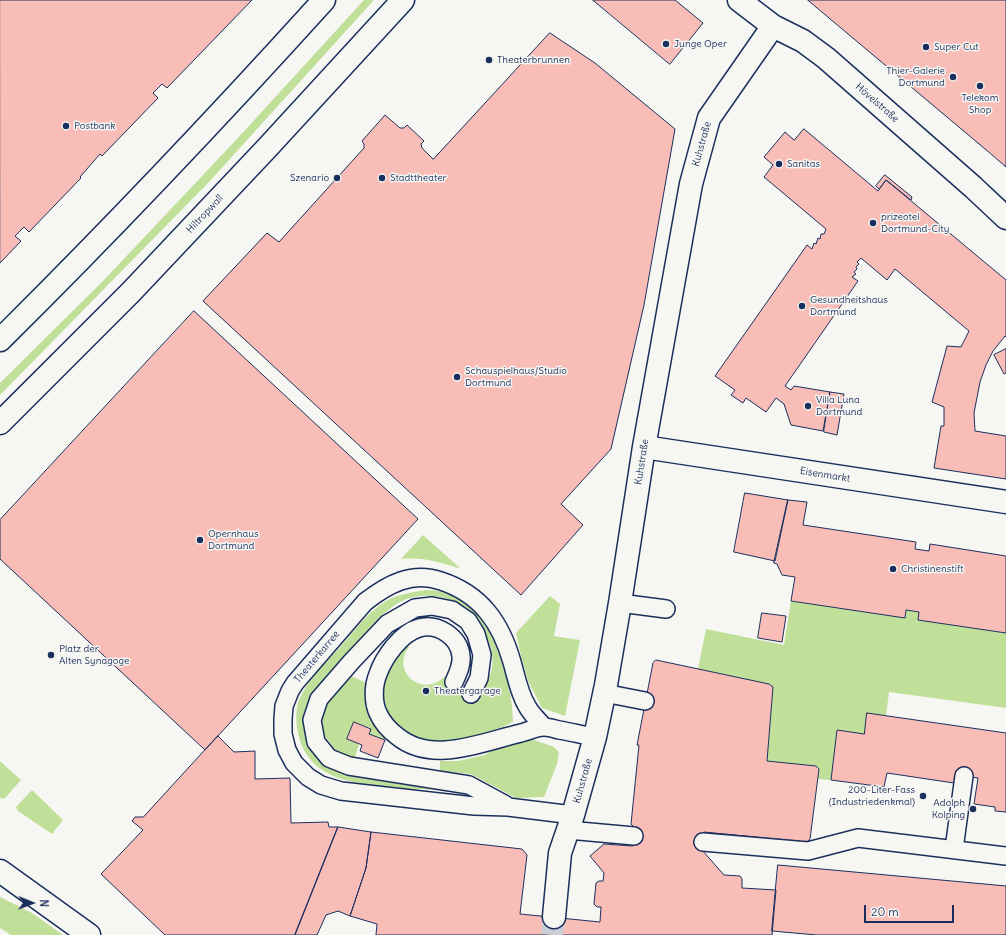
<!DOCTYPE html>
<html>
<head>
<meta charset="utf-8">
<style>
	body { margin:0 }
	#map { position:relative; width:1006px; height:935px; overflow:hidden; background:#f6f6f2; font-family:Delius,sans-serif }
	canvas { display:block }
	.north { position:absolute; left:12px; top:883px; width:40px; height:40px; -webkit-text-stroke:3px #f6f6f2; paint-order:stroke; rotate:91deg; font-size:11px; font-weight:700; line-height:16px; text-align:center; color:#1b2f5e }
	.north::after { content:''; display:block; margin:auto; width:14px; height:18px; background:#1b2f5e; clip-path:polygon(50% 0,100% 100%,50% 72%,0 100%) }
	.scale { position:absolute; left:864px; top:905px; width:90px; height:18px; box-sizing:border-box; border:2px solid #1b2f5e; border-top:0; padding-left:5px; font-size:12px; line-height:14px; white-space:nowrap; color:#1b2f5e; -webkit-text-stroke:3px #f6f6f2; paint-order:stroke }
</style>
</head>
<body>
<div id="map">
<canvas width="1006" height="935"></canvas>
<div class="north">N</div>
<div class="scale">20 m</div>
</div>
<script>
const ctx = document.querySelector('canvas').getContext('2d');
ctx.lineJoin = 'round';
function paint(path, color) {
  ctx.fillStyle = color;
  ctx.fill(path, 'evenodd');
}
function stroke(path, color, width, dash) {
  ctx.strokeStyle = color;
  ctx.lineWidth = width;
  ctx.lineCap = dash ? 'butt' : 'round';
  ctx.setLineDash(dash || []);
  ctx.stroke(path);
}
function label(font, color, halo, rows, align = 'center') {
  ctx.font = font + ' Delius,sans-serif';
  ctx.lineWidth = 3;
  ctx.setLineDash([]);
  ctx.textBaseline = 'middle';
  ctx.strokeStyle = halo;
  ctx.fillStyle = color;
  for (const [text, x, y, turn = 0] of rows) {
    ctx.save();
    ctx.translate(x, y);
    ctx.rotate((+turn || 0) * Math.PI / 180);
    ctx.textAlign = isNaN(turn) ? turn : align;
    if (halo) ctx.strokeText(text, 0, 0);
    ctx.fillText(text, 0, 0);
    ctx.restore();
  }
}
const green = new Path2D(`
	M364,0h10l-165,182 -209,213v-12l103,-102 133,-141z
	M423,535l38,34c-21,-7 -38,-12 -60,-10z
	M427,590c19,0 38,9 51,23 4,3 6,9 8,13 17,29 26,63 27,96 -21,11 -55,21 -79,21 -33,-1 -58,-32 -49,-65 3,-11 15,-25 21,-34l3,3c-19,25 14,52 36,29l32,26c7,-11 12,-21 15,-34 2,-14 -2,-26 -9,-38 -3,-6 -9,-15 -14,-20 -18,-15 -48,-19 -69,-8 -8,4 -14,10 -20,15l-71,83 -6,24 2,11 5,14 7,9 10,9 7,3 105,17 1,3c-34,-2 -89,-1 -118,-20 -21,-14 -28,-39 -25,-64 1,-6 6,-14 9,-19 7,-12 25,-30 35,-41 14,-16 27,-34 45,-45 13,-7 27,-9 41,-11z
	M550,596l10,8 -6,32 26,4 -15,76 -23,-8 -14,-27 -7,-25 -5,-23z
	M791,601l114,17 1,-8 13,2v8l87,13v75l-117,-16 -3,24 -22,18 -27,-4 -6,50 -13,-1 1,-10 -3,-3 -49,-5 6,-73 -4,-4 -71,-15 8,-40 78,16z
	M347,674l19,9c-3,23 4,39 20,55l-1,2 -16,-6 2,-6 -17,-6 -7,17 12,5 -4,14 -18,-6 -16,-21 2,-18 8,-18z
	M526,737l28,10 5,5 -2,12 -13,33 -28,1 -45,-24 -31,-3v-10h18l27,-6 12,-8z
	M0,761l21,19 -15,17 -4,2 -2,-2z
	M32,790l31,30 -11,14 -34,-23 -2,-4z
	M0,897l32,16 31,22h-52l-11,-7z`);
const building = new Path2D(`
	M0,0h252l-85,88 -5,-4 -9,9 5,5 -56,58 -2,-2 -20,23 1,1 -52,54 -5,-5 -9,9 6,5 -21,22z
	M593,0h82l28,23 -33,41z
	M808,0h198v167l-15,-13z
	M550,33l45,30 80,66 -31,176 -33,144 -50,55 22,21 -62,70 -318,-294 64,-68 12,9 85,-94v-4l-2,-3 23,-26 15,13h4l3,-3 17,16 -3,3 1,4 11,11z
	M804,129l74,62 8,-11 120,100v57l-1,-1 -12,15 -7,14 -6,17 -6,31 1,18 31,5v43l-72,-11 7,-42h3v-19l-12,-5 15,-56 14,1 8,-16 -74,-62 -8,11 -26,-22 -4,4 2,2 -3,3 1,2 -3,3 2,2 -4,3 6,4 -73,105 6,4 3,-4 36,6 -7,39 -32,-6 -7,-21 -8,-6 -10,14 -20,-14 -3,5 -12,-8 4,-5 -20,-14 92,-131 5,4 2,-6 2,1 2,-6 2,1 1,-5h3l2,-5 -62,-52 9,-12 -9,-8 21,-25 9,8z
	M885,175l27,22 -1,3 -25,-20 -7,9 -3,-3z
	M194,311l224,208 -213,231 -205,-191v-39z
	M1006,349v24l-2,1 -10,-19z
	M830,392l14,2 -7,41 -13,-3z
	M745,493l43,7 -13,61 -41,-9z
	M788,500l19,2 -4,23 113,17 -1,7 14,2 1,-7 76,12v77l-88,-13 1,-8 -13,-2 -1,8 -114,-17 4,-24 -13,-2 -5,-11 -3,-1z
	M762,613l24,3 -4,26 -24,-4z
	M656,660l113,24 4,3 -6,74 49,5 3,3 -9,70 -3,3 -103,-10 -2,18 22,25 16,1 2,3v9l34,2 -4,45h-396l1,-11 -27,-8 16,-48 5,-36 151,17 5,6 -7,59 80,8 1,-15h-4l-3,-3 2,-21 3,-2h4l1,-8 -14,-17 14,-12 29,2 2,-18 -4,-4 8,-79h-2l16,-82z
	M867,713l139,20v79l-11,-1v-4l-21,-3 4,-26 -22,-3 -2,8 -67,-10 -3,14 -53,-7 6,-50 27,4z
	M354,722l17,7 -2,5 16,6 -7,18 -18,-7 2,-6 -15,-6z
	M218,736l16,16 21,-1v28l35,-1 1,45 37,-1 1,5h9l-43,108h-130l-64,-61 42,-44 -11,-9 3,-4h8z
	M338,827l33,5 -5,36 -16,48 -12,-5 -12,4 -9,20h-22z
	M778,865l228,21v49h-189l-45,-4z`);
const minorTunnel = new Path2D(`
	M552,935l2,-18`);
const service = new Path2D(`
	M620,603l46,6
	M454,682c4,-9 8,-17 7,-26 -2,-20 -24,-33 -42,-28 -18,5 -35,29 -41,46 -5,12 -5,28 0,39 4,9 11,17 19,23 35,29 85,6 124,-3 7,-2 16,-6 23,-6 5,0 11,2 15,3 12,2 24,5 36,7
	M604,693l41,8
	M471,694l8,-16 3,-23 -6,-21 -8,-13 -16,-11 -20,-4 -17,2 -28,16 -35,37 -33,38 -7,21 4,22 13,16 20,8 120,19 37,20
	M544,727c-6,-7 -13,-13 -17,-21 -8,-13 -11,-30 -15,-44 -11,-39 -31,-68 -71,-81 -29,-10 -53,3 -76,21l-70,81 -5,8 -6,15 -1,13v15l4,16 7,13 14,14 13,8 20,6 133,15 34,1 65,8
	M568,830l66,6
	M703,842l105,9 50,-13 148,18
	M954,849l10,-73`);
const minor = new Path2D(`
	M739,0l34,26 30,15 23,17 147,129 33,31
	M644,447l362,55
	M0,871l89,64
	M554,917l6,-64 13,-38 22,-78 11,-52 14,-82 24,-156 47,-263 18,-66 64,-92`);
const primary = new Path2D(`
	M0,340c111,-110 219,-224 324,-340
	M0,423l131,-131 136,-144 136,-148`);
const markers = [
	[666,44,4,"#1b2f5e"],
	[926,47,4,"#1b2f5e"],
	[489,60,4,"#1b2f5e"],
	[953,77,4,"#1b2f5e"],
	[980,86,4,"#1b2f5e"],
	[66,126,4,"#1b2f5e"],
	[779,164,4,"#1b2f5e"],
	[337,178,4,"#1b2f5e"],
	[382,178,4,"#1b2f5e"],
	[873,223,4,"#1b2f5e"],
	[802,306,4,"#1b2f5e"],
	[457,377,4,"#1b2f5e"],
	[808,406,4,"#1b2f5e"],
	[200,540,4,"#1b2f5e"],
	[893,569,4,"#1b2f5e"],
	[51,655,4,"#1b2f5e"],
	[426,691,4,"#1b2f5e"],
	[923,796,4,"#1b2f5e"],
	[973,809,4,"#1b2f5e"]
];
const poiNames = [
	["Junge Oper",674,44],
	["Super Cut",934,47],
	["Theaterbrunnen",497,60],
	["Thier-Galerie",945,71,"right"],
	["Dortmund",945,83,"right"],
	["Telekom",980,98,"center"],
	["Shop",980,110,"center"],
	["Postbank",74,126],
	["Sanitas",787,164],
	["Szenario",329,178,"right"],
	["Stadttheater",390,178],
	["prizeotel",881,217],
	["Dortmund-City",881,229],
	["Gesundheitshaus",810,300],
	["Dortmund",810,312],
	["Schauspielhaus/Studio",465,371],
	["Dortmund",465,383],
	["Villa Luna",816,400],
	["Dortmund",816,412],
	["Opernhaus",208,534],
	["Dortmund",208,546],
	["Christinenstift",901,569],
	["Platz der",59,649],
	["Alten Synagoge",59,661],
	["Theatergarage",434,691],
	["200-Liter-Fass",915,790,"right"],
	["(Industriedenkmal)",915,802,"right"],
	["Adolph",965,803,"right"],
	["Kolping",965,815,"right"]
];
const streetNames = [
	["Hövelstraße",877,103,41],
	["Kuhstraße",702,144,-74],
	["Hiltropwall",205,214,-47],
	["Kuhstraße",642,462,-81],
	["Eisenmarkt",825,475,9],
	["Theaterkarree",317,657,-50],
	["Kuhstraße",583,781,-74]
];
paint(green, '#c0e099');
paint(building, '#f9bdb7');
stroke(building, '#1b2f5e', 1);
stroke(minorTunnel, '#caced4', 22, [22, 11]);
stroke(service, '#1b2f5e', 20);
stroke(minor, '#1b2f5e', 25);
stroke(primary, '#1b2f5e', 25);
stroke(service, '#f6f6f2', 17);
stroke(minor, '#f6f6f2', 22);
stroke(primary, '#f6f6f2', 22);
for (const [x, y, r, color] of markers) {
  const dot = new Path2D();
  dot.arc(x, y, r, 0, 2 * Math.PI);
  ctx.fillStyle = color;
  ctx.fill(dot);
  stroke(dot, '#f6f6f2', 1.5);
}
label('10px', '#1b2f5e', '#f6f6f2', poiNames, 'left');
label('10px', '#1b2f5e', '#f6f6f2', streetNames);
</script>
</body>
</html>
